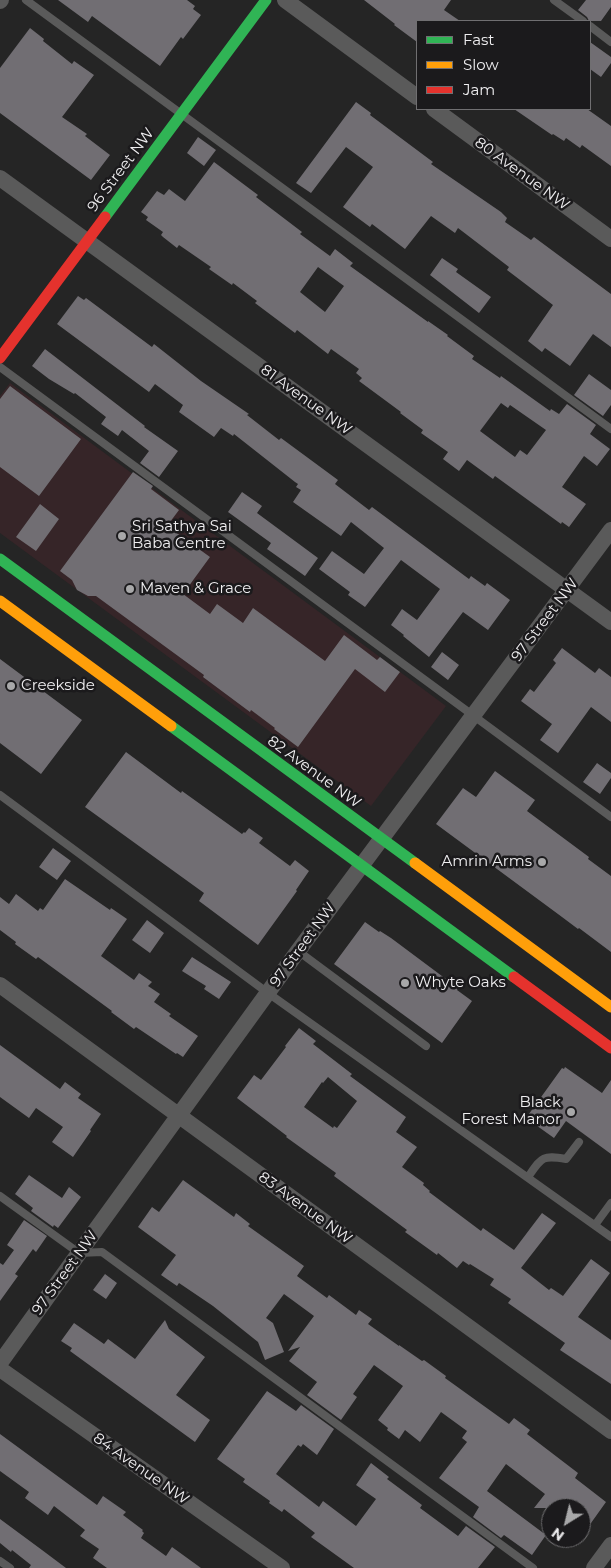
<!DOCTYPE html>
<html>
<head>
<meta charset="utf-8">
<style>
	body { margin:0 }
	#map { position:relative; width:611px; height:1568px; overflow:hidden; background:#252525; font-family:Montserrat,sans-serif }
	canvas { display:block }
	.legend { position:absolute; left:416px; top:20px; width:175px; height:90px; box-sizing:border-box; background:#1b1a1c; border:1px solid #706f71; margin:0; padding:6px 9px; list-style:none; font-size:15px; color:#efeef0 }
	.legend li { display:flex; align-items:center; gap:10px; height:25px }
	.legend b { width:25px; border:1px solid #706f71 }
	.north { position:absolute; left:541px; top:1498px; width:50px; height:50px; box-sizing:border-box; background:#1b1a1c; border:1px solid #706f71; border-radius:50%; rotate:216deg; font-size:14px; font-weight:700; line-height:20px; text-align:center; color:#efeef0 }
	.north::after { content:''; display:block; margin:auto; width:18px; height:22px; background:#a8a8a9; clip-path:polygon(50% 0,100% 100%,50% 72%,0 100%) }
</style>
</head>
<body>
<div id="map">
<canvas width="611" height="1568"></canvas>
<ul class="legend">
<li><b style="height:6px;background:#30b455"></b>Fast</li>
<li><b style="height:6px;background:#ff9f0a"></b>Slow</li>
<li><b style="height:6px;background:#e5322d"></b>Jam</li>
</ul>
<div class="north">N</div>
</div>
<script>
const ctx = document.querySelector('canvas').getContext('2d');
ctx.lineJoin = 'round';
function paint(path, color) {
  ctx.fillStyle = color;
  ctx.fill(path, 'evenodd');
}
function stroke(path, color, width, dash) {
  ctx.strokeStyle = color;
  ctx.lineWidth = width;
  ctx.lineCap = dash ? 'butt' : 'round';
  ctx.setLineDash(dash || []);
  ctx.stroke(path);
}
function label(font, color, halo, rows, align = 'center') {
  ctx.font = font + ' Montserrat,sans-serif';
  ctx.lineWidth = 5;
  ctx.setLineDash([]);
  ctx.textBaseline = 'middle';
  ctx.strokeStyle = halo;
  ctx.fillStyle = color;
  for (const [text, x, y, turn = 0] of rows) {
    ctx.save();
    ctx.translate(x, y);
    ctx.rotate((+turn || 0) * Math.PI / 180);
    ctx.textAlign = isNaN(turn) ? turn : align;
    if (halo) ctx.strokeText(text, 0, 0);
    ctx.fillText(text, 0, 0);
    ctx.restore();
  }
}
const commercial = new Path2D(`
	M10,383l436,323 -75,100 -371,-273v-137z`);
const building = new Path2D(`
	M58,0h129l8,6 -2,3 8,6 -18,24 -2,-2 -21,29 -68,-50 -4,6z
	M364,0h87l-7,10 16,11h-43v21l-23,-17 1,-1z
	M586,0h25v7l-10,14h-12l-2,-4 -9,-7z
	M30,28l14,11 -1,2 29,23 2,-3 20,14 -32,42 25,17 -2,2 25,19 -19,25 -91,-67v-45z
	M590,42l21,15v6l-10,14 -11,-8z
	M356,102l15,11 -1,2 63,47 -2,2 70,48 6,6 -2,4 26,18 3,-3 77,57v53l-18,-13 -23,32 -25,-18 -3,4 -14,-11 25,-36 -46,-35 2,-3 -51,-39 -3,5 -24,-17 -26,33 -33,-25 -2,3 -27,-20 30,-40 -27,-20 -35,46 -15,-10z
	M514,109h73l24,17v40l-29,-21 -2,3 -14,-10 -2,3 -11,-7 -1,1z
	M198,137l18,13 -12,16 -17,-13z
	M214,162l44,33 -2,2 46,35 -2,2 30,22 5,-7 18,14 -3,3 78,56v-1l20,14 -1,1 27,20 -2,3 28,19 1,-2 49,35 1,-2 8,5 8,-10 29,21 -6,9 20,15 -13,17 -13,-10 -22,31 24,17 -17,23 -7,-5 -1,2 -66,-48 -2,3 -26,-19 -8,11 -16,-12 5,-7 -27,-19 2,-3 -23,-17 1,-1 -42,-31 3,-3 -6,-5 3,-4 -28,-20 -3,5 -31,-24 -2,3 -40,-30 2,-2 -24,-18 -1,2 -23,-16 2,-2 -32,-22 -2,3 -14,-11 -2,-2 2,-3 -17,-12 2,-3 -7,-5 16,-21 7,4 5,-6 16,12zM318,267l26,19 -19,26 -25,-20zM501,403l7,5 2,-3 36,25 -19,25 -7,-5 -5,7 -35,-26z
	M442,258l16,11 -2,3 35,25 -12,16 -49,-38z
	M78,296l6,4 2,-2 66,49 2,-3 47,37 48,33 -2,1 32,25 2,-2 57,42 -3,4 34,26 3,-3 97,72 2,-3 14,10 2,-3 23,17 -22,30 -25,-18 -34,45 -26,-21 1,-1 -13,-10 11,-16 15,11 23,-31 -39,-29 -36,47 -17,-12 2,-3 -31,-23 13,-18 32,23 20,-26 -33,-26 -10,14 -48,-34 8,-12 -5,-3 2,-3 -3,-2 -61,-48 -1,2 -12,-8 -7,9 -35,-25 4,-7 -28,-21 -6,8 -92,-68z
	M45,349l100,77 -1,1 34,24 -19,26 -19,-14 9,-12 -27,-21 -4,6 -17,-12 5,-7 -31,-24 -1,1 -25,-15 -17,-13z
	M589,374l22,16v15l-8,11 -29,-21z
	M10,386l71,53 -42,57 -39,-29v-68z
	M133,472l20,14 -2,3 28,21 -12,16 43,31 -27,37 27,20 7,-10 26,19 10,-15 72,53 19,-26 33,25 3,-3 20,15 -15,20 -30,-23 -57,78 -24,-18 1,-1 -24,-18 -1,2 -47,-35 1,-2 -108,-79h-8l-11,-6 -5,-10 -12,-9z
	M242,492l20,14 -5,7 61,45 -13,18 -38,-27 4,-6 -43,-31z
	M40,504l19,15 -23,32 -20,-14z
	M562,648l33,25 4,-5 12,9v45l-20,-15 -33,46 -18,-13 12,-16 -31,-23 9,-12 4,3 22,-29 -3,-3z
	M442,652l17,13 -11,15 -17,-13z
	M0,659l82,61 -41,54 -41,-31z
	M126,752l55,41 1,-2 60,43 2,-2 1,1 4,-5 14,10 -4,5 31,23 5,-6 14,11 -13,19 1,1 -39,54 -59,-44 5,-8 -119,-86z
	M597,763l14,10v5l-11,16 -17,-12z
	M495,771l40,29 -8,11 62,46 -1,2 23,17v76l-32,-24 -1,1 -16,-12 -126,-93 27,-36 13,9z
	M53,848l18,13 -14,19 -18,-13z
	M65,879l45,31 1,-2 16,11 -26,37 33,24 5,-7 13,9 -4,4 12,8 -6,8 17,12 -2,2 29,20 -15,21 -6,-4 -1,1 -40,-27 -2,2 -23,-17 1,-1 -74,-54 -2,2 -21,-15 1,-2 -16,-12v-33l9,7 7,-10 22,17 2,-3 3,2z
	M147,920l17,13 -14,20 -18,-13z
	M365,922l14,10 1,-1 11,7 67,50 -1,2 15,11 -30,42 -108,-79z
	M192,957l39,25 -12,17 -15,-10 2,-3 -24,-15z
	M299,1028l17,13 -3,3 39,30 -2,2 56,41 -10,15 21,15 -15,20 22,16 -1,2 7,6 -1,1 52,39 2,-3 31,22 28,-37 14,10 -35,45 28,22 2,-2 12,8 28,-37 19,14 -32,44 33,23v44l-51,-34 5,-7 -57,-40 3,-4 -21,-14 4,-6 -24,-15 -1,1 -6,-4 -6,7 -19,-15 -1,2 -32,-23 2,-2 -73,-54 2,-3 -50,-36 1,-1 -50,-38 17,-23 7,5 25,-33 -1,-1zM328,1077l29,24 -20,27 -3,-2 -1,2 -29,-21 18,-25 1,1z
	M0,1045l60,44 5,-7 16,12 -3,4 23,16 -11,16 1,1 -18,26 -21,-15 11,-15 -27,-19 -7,10 -29,-21z
	M565,1067l37,26 9,-13v74l-45,-33 -12,17 -28,-20 36,-50 2,1z
	M29,1175l33,23 7,-11 12,10 -23,31 -4,-3 -1,2 -22,-16 2,-3 -18,-14z
	M183,1180l51,37 2,-4 14,11 -2,2 56,40 -7,10 30,22 2,-3 27,20 3,-5 13,9 -4,5 31,22v-1l23,16 2,-1 22,16 -1,2 64,46 5,-6 16,12 -3,4 51,39 -3,5 31,24 -25,35v-29h-47l11,-14 -39,-30 -19,27 59,44 -14,20 -28,-20 -3,3 -28,-21 6,-10 -40,-29 28,-36 -5,-4 5,-7 -26,-19 -21,30 -15,-12 -6,9 -12,-9 1,-2 -10,-8 25,-34 -29,-21 -21,29 4,3 -16,23 -34,-25 10,-13 -28,-21 11,-14 -12,4 26,-35 -30,-22 -18,24 7,5 11,29 -19,8 -7,-18 -45,-36 -34,-23 -2,3 -16,-11 15,-20 -38,-28 14,-20 7,5z
	M24,1220l23,16 -11,16 -3,-3 -18,25 3,2 -18,25v-38l3,2 11,-15 -7,-5z
	M105,1274l12,9 -11,16 -13,-9z
	M165,1320l4,9 36,28 -29,38 34,25 -15,22 -125,-91 2,-3 -11,-7 13,-18 30,21 4,-5 27,20z
	M267,1391l29,20 5,-6 33,24 -17,26 -14,-11 -2,3 -3,-2 -22,29 43,33 4,-6 33,25 20,-27 -20,-14 15,-22 18,14 -2,2 35,26 -2,3 38,28 8,-10 29,21 -17,21h-124l-43,-31 4,-4 -31,-24 -2,3 -13,-9 1,-2 -27,-19 2,-3 -28,-20z
	M0,1434l97,71 6,-9 23,16 -3,3 20,15 -1,1 2,2 -3,5 25,18 6,-9 29,21h-94l-14,-10 6,-9 -19,-13 5,-6 -31,-24 -6,9 -23,-17 4,-6 -29,-21z
	M0,1519l42,31 24,18h-37l2,-3 -19,-15 -1,2 -11,-9z`);
const lane = new Path2D(`
	M26,0l585,429
	M554,0l29,21
	M590,26l21,16
	M0,367l611,450
	M0,795l268,198 343,244
	M298,951l128,95
	M528,1177c14,-20 14,-22 38,-18l13,-17
	M0,1196l79,57 23,-1 431,316
	M595,1225l16,-22
	M0,1561l10,7`);
const street = new Path2D(`
	M285,0l132,97
	M0,1l1,-1
	M434,109l177,130
	M0,178l611,444
	M0,985l611,446
	M0,1363l79,-110 219,-302 313,-421
	M0,1369l282,199
	M594,1568l17,-23`);
const fast = new Path2D(`
	M105,217l161,-217
	M0,559l415,304
	M171,726l343,251`);
const slow = new Path2D(`
	M0,601l171,125
	M415,863l196,144`);
const jam = new Path2D(`
	M0,358l105,-141
	M514,977l97,71`);
const markers = [
	[122,536,5,"#a8a8a9"],
	[130,589,5,"#a8a8a9"],
	[11,686,5,"#a8a8a9"],
	[542,862,5,"#a8a8a9"],
	[405,983,5,"#a8a8a9"],
	[571,1112,5,"#a8a8a9"]
];
const streetNames = [
	["96 Street NW",121,170,-53],
	["80 Avenue NW",522,174,36],
	["81 Avenue NW",306,400,36],
	["97 Street NW",545,620,-53],
	["82 Avenue NW",314,772,36],
	["97 Street NW",303,945,-54],
	["83 Avenue NW",305,1208,36],
	["97 Street NW",65,1273,-54],
	["84 Avenue NW",141,1469,35]
];
const poiNames = [
	["Sri Sathya Sai",132,527],
	["Baba Centre",132,544],
	["Maven & Grace",140,589],
	["Creekside",21,686],
	["Amrin Arms",532,862,"right"],
	["Whyte Oaks",415,983],
	["Black",561,1103,"right"],
	["Forest Manor",561,1120,"right"]
];
paint(commercial, '#362528');
paint(building, '#716e73');
stroke(lane, '#5a5a5a', 8);
stroke(street, '#5a5a5a', 16);
stroke(fast, '#30b455', 11);
stroke(slow, '#ff9f0a', 11);
stroke(jam, '#e5322d', 11);
for (const [x, y, r, color] of markers) {
  const dot = new Path2D();
  dot.arc(x, y, r, 0, 2 * Math.PI);
  ctx.fillStyle = color;
  ctx.fill(dot);
  stroke(dot, '#1b1a1c', 2);
}
label('15px', '#efeef0', '#1b1a1c', streetNames);
label('15px', '#efeef0', '#1b1a1c', poiNames, 'left');
</script>
</body>
</html>
